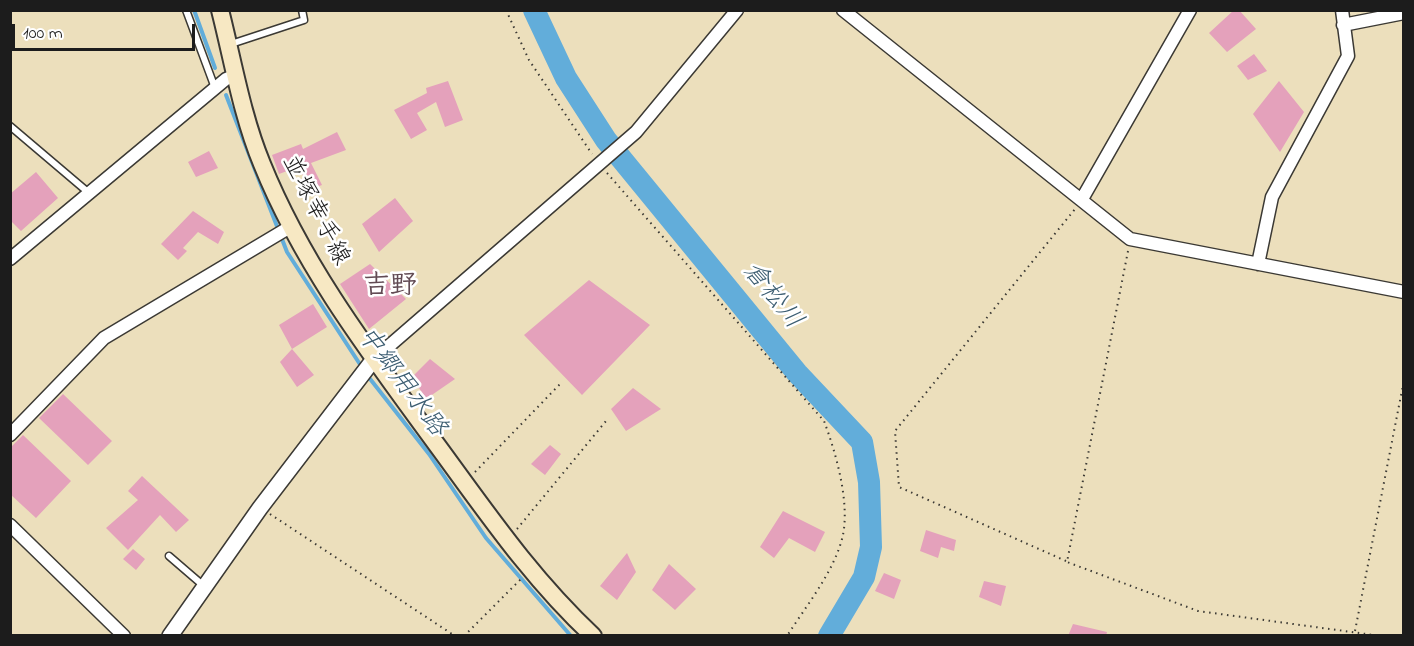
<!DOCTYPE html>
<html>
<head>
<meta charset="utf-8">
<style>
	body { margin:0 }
	#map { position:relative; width:1414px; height:646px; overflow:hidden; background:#ecdfbc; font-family:"Indie Flower",sans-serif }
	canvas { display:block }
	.frame { position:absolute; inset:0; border:12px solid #1c1c1c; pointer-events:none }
	.scale { position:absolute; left:12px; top:24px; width:183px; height:27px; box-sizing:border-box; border:3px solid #1c1c1c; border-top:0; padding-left:8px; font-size:18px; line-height:21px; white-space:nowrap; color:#1c1c1c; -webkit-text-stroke:4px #fff; paint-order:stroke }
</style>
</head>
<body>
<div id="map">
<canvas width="1414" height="646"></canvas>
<div class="frame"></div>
<div class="scale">100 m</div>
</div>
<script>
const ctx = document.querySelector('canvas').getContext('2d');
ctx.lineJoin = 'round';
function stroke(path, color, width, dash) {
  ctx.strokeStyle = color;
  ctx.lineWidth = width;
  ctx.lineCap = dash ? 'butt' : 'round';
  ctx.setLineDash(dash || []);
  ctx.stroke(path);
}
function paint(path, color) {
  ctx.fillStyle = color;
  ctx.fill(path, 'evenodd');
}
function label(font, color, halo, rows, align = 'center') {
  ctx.font = font + ' "Indie Flower","Klee One",sans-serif';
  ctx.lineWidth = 5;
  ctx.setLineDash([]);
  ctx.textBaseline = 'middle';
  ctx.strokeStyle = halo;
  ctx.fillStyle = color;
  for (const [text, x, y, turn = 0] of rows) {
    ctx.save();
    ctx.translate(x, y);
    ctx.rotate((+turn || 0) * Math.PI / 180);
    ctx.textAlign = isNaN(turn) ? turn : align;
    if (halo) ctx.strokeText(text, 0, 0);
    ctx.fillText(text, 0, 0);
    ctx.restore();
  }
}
const stream = new Path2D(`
	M194,10l21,58
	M226,95l61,157 76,117
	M367,375l62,79 57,84 85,98`);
const river = new Path2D(`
	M534,10l32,68 40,62 191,233 65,69 7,40 2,65 -7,30 -35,59`);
const building = new Path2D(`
	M1234,10h5l17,19 -29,23 -18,-19z
	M1254,54l13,17 -19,9 -11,-14z
	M448,81l15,39 -18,7 -9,-25 -19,11 10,17 -16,9 -17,-29 33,-17 -1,-5z
	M1279,81l25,31 -24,40 -27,-38z
	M337,132l9,18 -35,13 11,22 -11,4 -13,-22 -19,7 -7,-19 29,-11 2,5z
	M209,151l9,17 -22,9 -8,-15z
	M36,172l22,26 -37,33 -11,-11v-26z
	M395,198l18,23 -34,31 -17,-28z
	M193,211l31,21 -6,12 -20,-12 -15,16 4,3 -9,9 -17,-16z
	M370,264l36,35 -37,30 -29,-45z
	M589,280l61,45 -68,70 -58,-60z
	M313,304l14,23 -35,22 -13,-24z
	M292,349l22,26 -17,12 -17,-25z
	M430,359l25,20 -29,20 -14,-22z
	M633,388l28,21 -35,22 -15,-22z
	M63,394l49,47 -24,24 -49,-47z
	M23,435l48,46 -35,37 -26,-24v-46z
	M550,445l11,9 -16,21 -14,-11z
	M142,476l47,44 -13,12 -16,-17 -32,35 -22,-22 32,-28 -10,-9z
	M783,511l42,21 -10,20 -26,-14 -15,20 -14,-11z
	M926,530l30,10 -2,11 -13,-4 -3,11 -18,-7z
	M133,549l12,10 -9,11 -13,-11z
	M627,553l9,19 -19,28 -17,-14z
	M669,564l27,25 -21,21 -23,-20z
	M884,573l17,7 -7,19 -19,-8z
	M984,581l22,5 -5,20 -22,-9z
	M1073,624l34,8 -1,4h-38z`);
const path = new Path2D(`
	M506,10l23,50 63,94
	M607,173l217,248c12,32 27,84 18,118 -9,34 -36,67 -55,97
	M1128,251l-61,311 131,49 183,25
	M475,472l85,-88
	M270,514l185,122
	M517,529l89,-108
	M1066,561l-167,-74 -4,-56 180,-222
	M1355,631l49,-251
	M464,636l57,-57`);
const service = new Path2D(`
	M186,10l29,78
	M231,44l73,-24 -2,-10
	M10,126l79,67
	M169,556l36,31`);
const minor = new Path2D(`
	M843,10l287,229 274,53
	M1343,25l61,-12
	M1082,199l108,-189
	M10,259l216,-180 10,-4
	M1258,264l14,-67 76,-141 -6,-46
	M374,359l262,-227 101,-122
	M10,435l94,-97 186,-111
	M10,525l114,111`);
const tertiary = new Path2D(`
	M170,636l90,-128 114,-149`);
const secondary = new Path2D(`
	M220,10c13,51 22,106 42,154 42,104 110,192 175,281 50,68 94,133 156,191`);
const streetNames = [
	["並塚幸手線",314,211,63]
];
const waterNames = [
	["倉松川",771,297,51],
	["中郷用水路",400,383,53]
];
const quarterNames = [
	["吉野",390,289]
];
stroke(stream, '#62adda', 4);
stroke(river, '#62adda', 22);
paint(building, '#e4a1bb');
stroke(service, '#3b3934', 9);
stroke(minor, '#3b3934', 15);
stroke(tertiary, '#3b3934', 18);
stroke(secondary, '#3b3934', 20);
stroke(path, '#3b3934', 2, [1.5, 4.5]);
stroke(service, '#fff', 6);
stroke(minor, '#fff', 12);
stroke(tertiary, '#fff', 15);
stroke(secondary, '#f7e8c3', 16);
label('24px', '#1c1c1c', '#fff', streetNames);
label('italic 26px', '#3c5d71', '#fff', waterNames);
label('bold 27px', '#624b54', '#fff', quarterNames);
</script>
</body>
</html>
